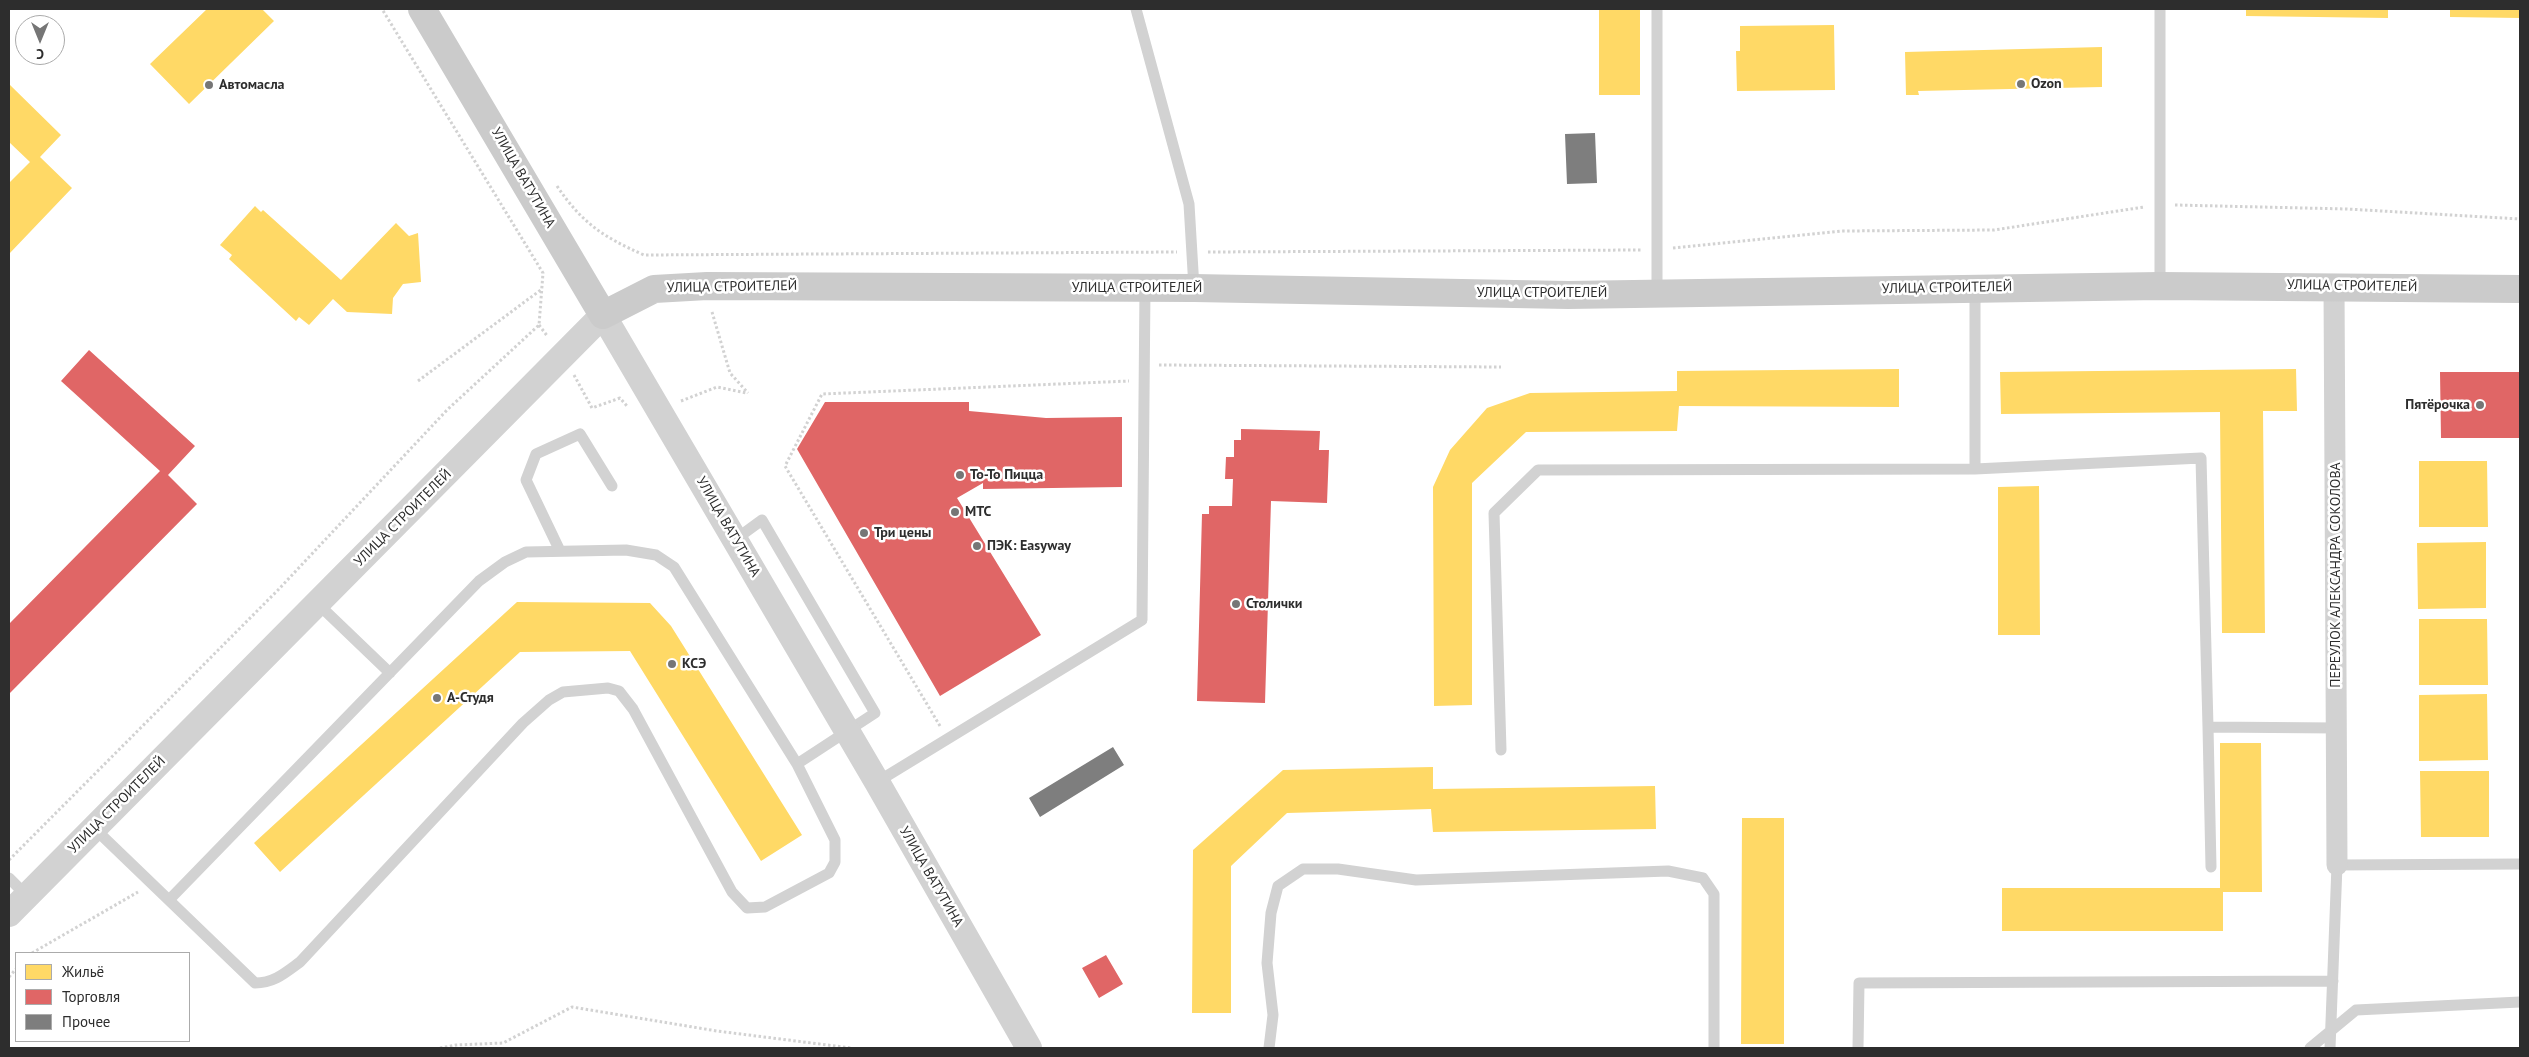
<!DOCTYPE html>
<html>
<head>
<meta charset="utf-8">
<style>
	body { margin:0 }
	#map { position:relative; width:2529px; height:1057px; overflow:hidden; background:#fff; font-family:"PT Sans",sans-serif }
	canvas { display:block }
	.frame { position:absolute; inset:0; border:10px solid #2d2d2d; pointer-events:none }
	.legend { position:absolute; left:15px; top:952px; width:175px; height:90px; box-sizing:border-box; background:#fff; border:1px solid #ababab; margin:0; padding:6px 9px; list-style:none; font-size:15px; color:#2d2d2d }
	.legend li { display:flex; align-items:center; gap:10px; height:25px }
	.legend b { width:25px; border:1px solid #ababab }
	.north { position:absolute; left:15px; top:15px; width:50px; height:50px; box-sizing:border-box; background:#fff; border:1px solid #ababab; border-radius:50%; rotate:180deg; font-size:14px; font-weight:700; line-height:20px; text-align:center; color:#2d2d2d }
	.north::after { content:''; display:block; margin:auto; width:18px; height:22px; background:#767676; clip-path:polygon(50% 0,100% 100%,50% 72%,0 100%) }
</style>
</head>
<body>
<div id="map">
<canvas width="2529" height="1057"></canvas>
<div class="frame"></div>
<ul class="legend">
<li><b style="height:14px;background:#ffd966"></b>Жильё</li>
<li><b style="height:14px;background:#e06666"></b>Торговля</li>
<li><b style="height:14px;background:#7e7e7e"></b>Прочее</li>
</ul>
<div class="north">С</div>
</div>
<script>
const ctx = document.querySelector('canvas').getContext('2d');
ctx.lineJoin = 'round';
function paint(path, color) {
  ctx.fillStyle = color;
  ctx.fill(path, 'evenodd');
}
function stroke(path, color, width, dash) {
  ctx.strokeStyle = color;
  ctx.lineWidth = width;
  ctx.lineCap = dash ? 'butt' : 'round';
  ctx.setLineDash(dash || []);
  ctx.stroke(path);
}
function label(font, color, halo, rows, align = 'center') {
  ctx.font = font + ' "PT Sans",sans-serif';
  ctx.lineWidth = 5;
  ctx.setLineDash([]);
  ctx.textBaseline = 'middle';
  ctx.strokeStyle = halo;
  ctx.fillStyle = color;
  for (const [text, x, y, turn = 0] of rows) {
    ctx.save();
    ctx.translate(x, y);
    ctx.rotate((+turn || 0) * Math.PI / 180);
    ctx.textAlign = isNaN(turn) ? turn : align;
    if (halo) ctx.strokeText(text, 0, 0);
    ctx.fillText(text, 0, 0);
    ctx.restore();
  }
}
const homes = new Path2D(`
	M207,9h55l12,12 -85,83 -39,-40z
	M1599,9h41v86h-41z
	M2246,9h142v9l-142,-2z
	M2450,9h70v9l-70,-1z
	M1834,25l1,65 -98,1 -1,-40h4v-25z
	M2102,47v40l-184,4 1,4h-13l-1,-43z
	M9,84l52,51 -21,22 32,31 -63,66v-71l21,-21 -21,-20z
	M255,206l6,6 2,-2 78,70 55,-57 13,13 9,-3 3,49 -18,2 -10,14 -1,16 -45,-2 -14,-13 -24,26 -10,-8 -3,4 -67,-62 3,-4 -12,-10z
	M1899,369v38l-220,-1 -2,25 -151,1 -54,51v222l-38,1 -1,-219 17,-37 37,-42 43,-15 147,-2v-20z
	M2296,369l1,42h-34l2,222h-43l-2,-221 -219,2 -1,-42z
	M2419,461h68l1,66h-69z
	M2039,486l1,149h-42v-148z
	M2486,542v66l-68,1 -1,-66z
	M517,602l133,1 21,23 131,209 -41,26 -131,-210 -110,1 -240,220 -26,-29z
	M2419,619h68l1,66h-69z
	M2487,694l1,66 -69,1v-66z
	M2220,743h41l1,149h-39v39h-221v-43h218z
	M1433,767v22l222,-3 1,43 -223,3 -2,-23 -144,4 -56,53v147h-39l1,-163 90,-80z
	M2420,771h69v66h-68z
	M1742,818h42v226h-43z`);
const shops = new Path2D(`
	M89,350l106,96 -27,29 29,29 -188,190v-70l151,-153 -99,-90z
	M2440,372h80v66h-79z
	M825,402h144v9l77,7 76,-1v70l-139,2v-6l-26,15 84,137 -101,61 -143,-247z
	M1241,429l79,2 -1,19h10l-2,53 -56,-2 -6,202 -68,-2 5,-187h7v-8h23l1,-27h-8l1,-22h8v-17h7z
	M1106,955l17,29 -24,14 -17,-30z`);
const building = new Path2D(`
	M1595,133l2,50 -30,1 -2,-50z
	M1113,747l11,18 -84,52 -11,-19z`);
const path = new Path2D(`
	M557,186c25,37 46,51 87,69l533,-3
	M2175,205l172,4 173,10
	M1673,248l169,-17 152,-1 150,-23
	M1208,252l434,-2
	M712,312l18,61 18,20
	M539,325l9,12
	M1159,365l342,2
	M574,375l18,33 28,-10 7,8
	M418,381l124,-92
	M681,401l36,-14 30,6
	M940,726l-155,-260 37,-72 307,-13
	M9,860l269,-270 169,-180 92,-85 4,-52 -161,-264
	M32,953l106,-61
	M9,977l7,-8
	M440,1048l16,-3 47,-2 69,-36 145,24 134,17`);
const service = new Path2D(`
	M1136,9l53,195 5,84
	M1657,9v284
	M2160,9v277
	M1975,288v181l226,-11 7,269 129,1
	M736,539l26,-19 113,193 -78,51
	M560,551l-34,-71 10,-26 44,-20 32,52
	M317,603l73,70
	M2208,727l3,140
	M1501,750l-7,-237 44,-43 437,-1
	M877,782l265,-162 3,-332
	M94,828l161,155c19,0 30,-10 45,-21l223,-239 26,-23 14,-8 45,-4 11,3 14,18 99,183 15,16 18,-1 64,-34 6,-11v-22l-38,-76 -123,-197 -18,-12 -30,-5 -100,2 -21,10 -26,19 -310,319
	M9,878l18,18
	M1269,1048l4,-33 -6,-52 4,-50 7,-27 25,-17h35l78,11 252,-9 35,7 11,16v154
	M1858,1048l1,-65 474,-2
	M2310,1048l46,-38 164,-8
	M2330,1048l7,-183 183,-1`);
const minor = new Path2D(`
	M2334,286l3,579`);
const tertiary = new Path2D(`
	M9,914l594,-599 274,467 152,266`);
const secondary = new Path2D(`
	M422,9l181,306 51,-26 53,-3 487,2 374,7 592,-9 360,3`);
const markers = [
	[2021,84,5,"#767676"],
	[209,85,5,"#767676"],
	[2480,405,5,"#767676"],
	[960,475,5,"#767676"],
	[955,512,5,"#767676"],
	[864,533,5,"#767676"],
	[977,546,5,"#767676"],
	[1236,604,5,"#767676"],
	[672,664,5,"#767676"],
	[437,698,5,"#767676"]
];
const poiNames = [
	["Ozon",2031,84],
	["Автомасла",219,85],
	["Пятёрочка",2470,405,"right"],
	["То-То Пицца",970,475],
	["МТС",965,512],
	["Три цены",874,533],
	["ПЭК: Easyway",987,546],
	["Столички",1246,604],
	["КСЭ",682,664],
	["А-Студя",447,698]
];
const streetNames = [
	["УЛИЦА ВАТУТИНА",523,178,60],
	["УЛИЦА СТРОИТЕЛЕЙ",2352,286,1],
	["УЛИЦА СТРОИТЕЛЕЙ",732,287,-1],
	["УЛИЦА СТРОИТЕЛЕЙ",1137,288],
	["УЛИЦА СТРОИТЕЛЕЙ",1947,288,-1],
	["УЛИЦА СТРОИТЕЛЕЙ",1542,293],
	["УЛИЦА СТРОИТЕЛЕЙ",403,518,-45],
	["УЛИЦА ВАТУТИНА",728,527,60],
	["ПЕРЕУЛОК АЛЕКСАНДРА СОКОЛОВА",2336,575,-90],
	["УЛИЦА СТРОИТЕЛЕЙ",117,805,-45],
	["УЛИЦА ВАТУТИНА",931,877,60]
];
paint(homes, '#ffd966');
paint(shops, '#e06666');
paint(building, '#7e7e7e');
stroke(path, '#d2d2d2', 3, [2.5, 2.5]);
stroke(service, '#d2d2d2', 11);
stroke(minor, '#d2d2d2', 21);
stroke(tertiary, '#d2d2d2', 26);
stroke(secondary, '#cbcbcb', 28);
for (const [x, y, r, color] of markers) {
  const dot = new Path2D();
  dot.arc(x, y, r, 0, 2 * Math.PI);
  ctx.fillStyle = color;
  ctx.fill(dot);
  stroke(dot, '#fff', 2);
}
label('bold 14px', '#2d2d2d', '#fff', poiNames, 'left');
label('14px', '#2d2d2d', '#fff', streetNames);
</script>
</body>
</html>
